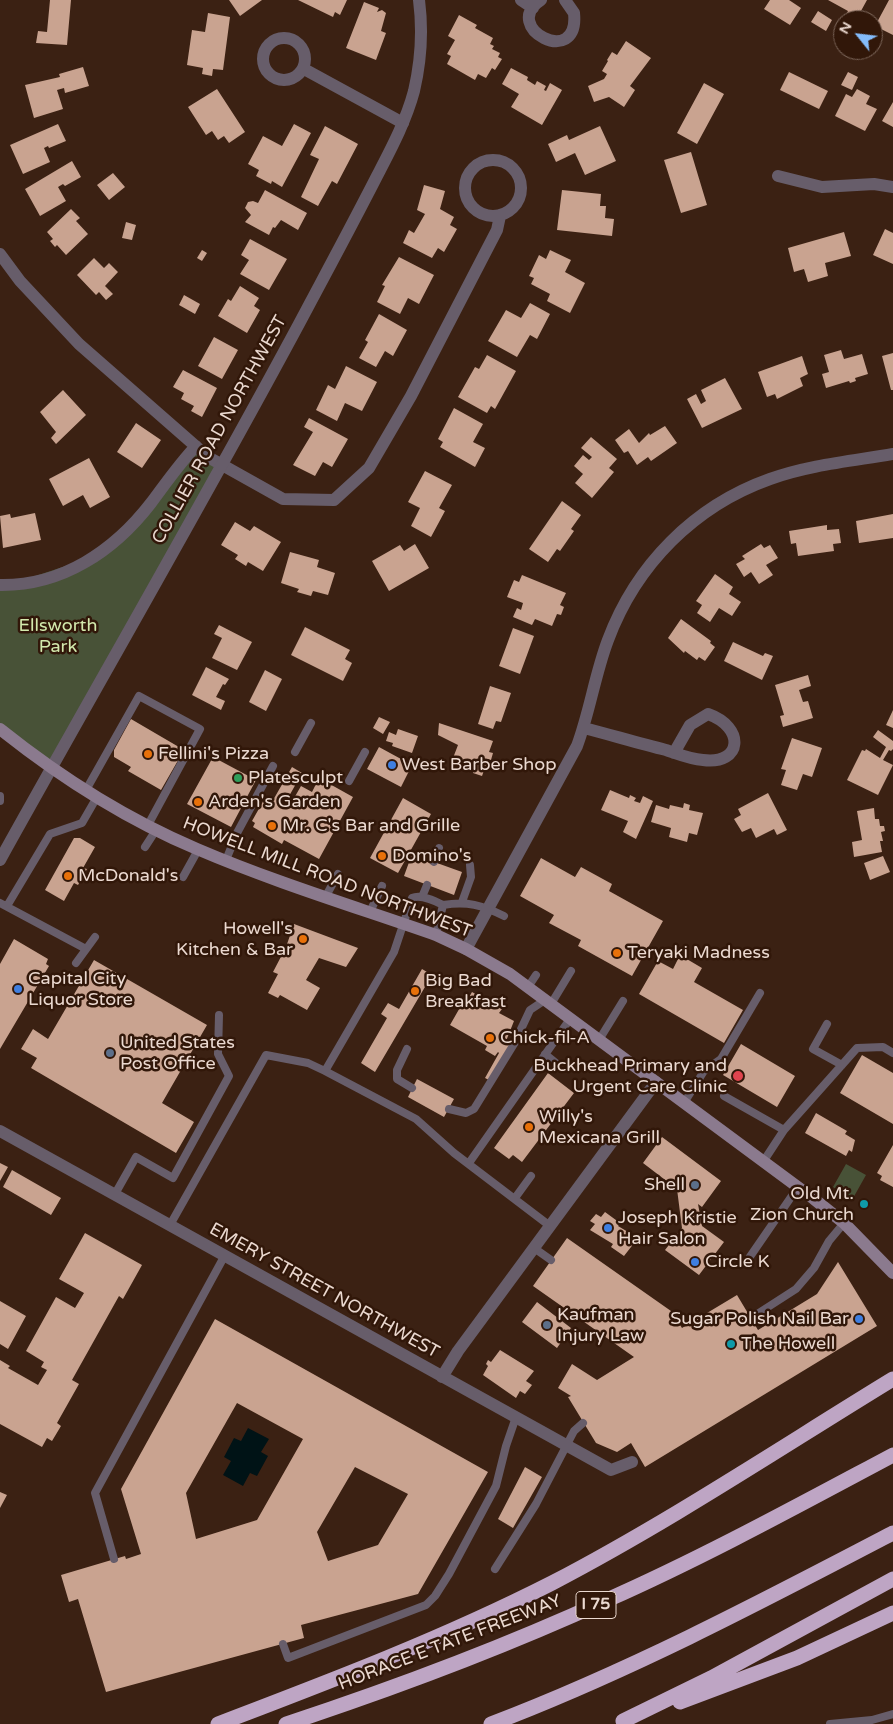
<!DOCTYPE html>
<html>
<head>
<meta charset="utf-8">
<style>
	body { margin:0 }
	#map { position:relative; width:893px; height:1724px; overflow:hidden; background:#3b2113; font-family:"Varela Round",sans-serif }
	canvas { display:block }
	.north { position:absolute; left:833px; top:10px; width:50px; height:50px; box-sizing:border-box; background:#311709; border:1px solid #7b6559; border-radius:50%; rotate:299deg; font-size:14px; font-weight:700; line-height:20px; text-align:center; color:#ebd9d0 }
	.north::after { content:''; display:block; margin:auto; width:18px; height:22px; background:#84bcfb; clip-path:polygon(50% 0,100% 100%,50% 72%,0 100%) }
</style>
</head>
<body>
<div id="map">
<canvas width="893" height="1724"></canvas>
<div class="north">N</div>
</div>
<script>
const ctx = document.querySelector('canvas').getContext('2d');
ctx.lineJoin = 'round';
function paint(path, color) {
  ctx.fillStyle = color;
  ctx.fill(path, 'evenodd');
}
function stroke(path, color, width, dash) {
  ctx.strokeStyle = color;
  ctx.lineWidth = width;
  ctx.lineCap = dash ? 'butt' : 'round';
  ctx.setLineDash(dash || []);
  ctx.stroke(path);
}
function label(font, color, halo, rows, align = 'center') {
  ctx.font = font + ' "Varela Round",sans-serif';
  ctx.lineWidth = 5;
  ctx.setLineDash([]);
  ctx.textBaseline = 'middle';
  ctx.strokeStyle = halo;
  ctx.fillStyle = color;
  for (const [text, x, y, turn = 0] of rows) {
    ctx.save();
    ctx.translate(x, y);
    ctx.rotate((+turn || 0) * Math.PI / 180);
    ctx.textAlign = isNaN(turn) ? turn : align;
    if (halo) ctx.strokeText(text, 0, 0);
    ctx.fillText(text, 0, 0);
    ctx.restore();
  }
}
const green = new Path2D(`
	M196,446l27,19 -171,303 -52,-39v-144h8l91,-30z
	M846,1164l20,11 -14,25 -19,-13z`);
const water = new Path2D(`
	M248,1428l21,11 -8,13 7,4 -11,20 -7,-3 -7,13 -20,-11 8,-14 -7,-4 10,-19 7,3z`);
const building = new Path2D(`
	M50,0h21l-4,45 -31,-2 2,-12 9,1z
	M229,0h33l-22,16z
	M298,0h49l-7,15 -5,-3 -2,5z
	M770,0h19l12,8 -11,17 -26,-16z
	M828,0h39l-11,20 -11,-3 3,-6z
	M889,0h4v35l-18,-9z
	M364,2l15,6 -2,4 5,-2 4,3 -5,18 5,2 -10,27 -30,-12z
	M818,11l14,9 -6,11 -15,-9z
	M208,13l22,4 -7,53 -10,-1 -1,7 -10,-2 1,-6 -16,-3 5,-35 13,2z
	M459,15l18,10 -2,3 18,10 -3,6 4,2 -2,3 8,4 -2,4 4,2 -7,11 -3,-2 -6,10 -8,-4 -3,6 -28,-16 4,-8 -4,-2 8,-14 -7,-4z
	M626,41l25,17 -21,28 5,4 -11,17 -15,-10 -15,5 -6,-16 16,-7 3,-5 -5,-3 6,-10 -1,-1 5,-8 5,3z
	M83,67l6,19 -24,7 -1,-5 -7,2 6,19 -29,9 -9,-33 35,-8 -1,-3z
	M511,68l17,9 -1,3 8,5 2,-4 9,5 -2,4 2,1 4,-8 12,7 -20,35 -31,-18 8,-13 -17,-10z
	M789,72l39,19 -9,18 -39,-19z
	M848,72l10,5 -6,13 -11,-5z
	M704,83l20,11 -27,50 -20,-11z
	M217,89l28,43 -16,11 -5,-7 -6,4 -6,-9 -6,4 -18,-28z
	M857,89l13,7 -4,8 11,5 -12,22 -30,-15 11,-22 6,3z
	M893,102v25l-11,-6z
	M58,124l8,17 -17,7 -1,-2 -4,2 6,14 -27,12 -13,-29z
	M294,124l17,9 -29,54 -10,-6 -1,3 -15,-8 3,-6 -11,-6 15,-28 19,10z
	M325,126l33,18 -21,40 -5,-3 -14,25 -17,-9 18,-38 -9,-4z
	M600,126l16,35 -31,14 -10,-22 -19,9 -8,-18 19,-9 2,5z
	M691,152l16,53 -26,8 -17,-53z
	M72,161l9,16 -16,9 -2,-2 -5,3 8,14 -26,15 -15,-27z
	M113,173l12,14 -16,13 -12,-15z
	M424,185l21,6 -5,18 14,8 -4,8 7,4 -13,23 -6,-4 -6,10 -29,-15 6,-13 5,3 11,-19 -8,-4z
	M265,190l42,23 -9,17 -17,-10 -6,8 -2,-1 -4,8 -24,-13 6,-7 -6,-7 3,-6 5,-1 5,2z
	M562,190l39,4 -1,12h6l-1,12 9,1 -2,17 -55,-6z
	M71,209l9,9 -4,3 12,13 -22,21 -9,-10 -2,2 -5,-6 3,-2 -6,-7z
	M126,222l10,3 -4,15 -10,-2z
	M885,229l8,4v31l-20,-9z
	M844,232l7,24 -26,7 3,13 -20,6 -4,-13 -10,3 -6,-24z
	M250,239l37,20 -18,31 -29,-16 9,-14 -8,-5z
	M202,250l5,3 -5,8 -5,-3z
	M550,250l21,10 -6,12 20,11 -15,30 -23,-12 3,-7 -19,-10 3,-6 -5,-2 10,-21 7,4z
	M399,257l35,18 -15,29 -11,-6 -8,16 -23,-12 8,-16 -3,-1z
	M94,258l10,10 5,-5 9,9 -13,14 8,8 -7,6 -7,-8 -3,3 -19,-20z
	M240,286l19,12 -5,8 6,4 -13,23 -29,-17 10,-17 3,2z
	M184,295l16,9 -5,10 -16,-9z
	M530,303l20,11 -13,25 -7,-4 -13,22 -29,-16 18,-31 15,8z
	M379,314l28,16 -14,26 -8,-5 -9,16 -17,-9 9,-16 -3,-2z
	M214,337l24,13 -16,29 -24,-13z
	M841,350l3,9 18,-5 6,20 -13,4 1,3 -6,2 -1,-2 -23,7 -4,-14 7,-2 -5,-17z
	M893,353v37h-2l-9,-34z
	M487,355l29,16 -21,38 -4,-3 -4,7 -29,-16 17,-30 4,2z
	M802,356l6,18 -8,4 3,8 -26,13 -2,-5 -8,3 -9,-25z
	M346,366l31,16 -15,29 -17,-8 -8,18 -21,-11 12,-25 7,4z
	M183,370l34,18 -15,29 -11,-6 3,-5 -13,-7 3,-6 -11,-6z
	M725,378l17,31 -40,19 -15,-29 9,-5 5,10 5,-3 -5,-11z
	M63,390l23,25 -30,29 -5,-6 5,-6 -16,-20z
	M454,408l29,16 -10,18 12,6 -10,19 -35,-20 3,-5 -5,-3z
	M309,418l39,21 -16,28 -9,-5 -8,14 -22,-11 20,-33 -9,-5z
	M136,423l25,17 -19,28 -25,-16z
	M665,426l12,17 -26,18 -3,-4 -11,8 -9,-14 -4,2 -9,-13 14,-11 10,14 10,-10 1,2z
	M591,437l26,22 -8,9 5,4 -22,26 -17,-15 8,-9 -9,-8 9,-11 6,5 3,-3 -11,-9z
	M89,458l21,39 -20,11 -7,-13 -20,11 -14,-27z
	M425,471l27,14 -13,23 6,3 -14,26 -20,-11 9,-18 -12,-6z
	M562,501l19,14 -10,14 3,2 -14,20 -3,-2 -9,13 -19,-13z
	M35,513l6,27 -38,8 -3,-32 10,-2 1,4z
	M893,514v24l-34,5 -3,-22z
	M235,522l15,9 4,-5 27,16 -18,29 -15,-9 -2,4 -11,-7 3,-4 -17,-10z
	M827,525v5l12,-1 2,14 -8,1 1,7 -36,5 -2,-13 -5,1 -2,-13z
	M415,544l14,24 -40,23 -17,-30 28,-16 4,6z
	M761,544l3,4 6,-3 8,13 -12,7 7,10 -14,9 -8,-12 -7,5 -8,-13 9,-5 -3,-3z
	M290,552l29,8 -2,7 18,6 -7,22 -15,-4 -2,5 -14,-4 2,-3 -18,-6z
	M715,574l18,13 -4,7 12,8 -9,14 -13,-8 -9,14 -13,-9 5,-8 -6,-4z
	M522,575l44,18 -6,12 4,2 -3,8 -4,-1 -5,12 -17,-7 -3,6 -19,-8 4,-9 4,2 2,-7 -16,-6 7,-17 5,2z
	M681,619l30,22 -1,2 5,4 -10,14 -6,-4 -2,3 -12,-9 -1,2 -16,-15z
	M219,625l33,17 -15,28 -25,-12 10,-20 -8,-4z
	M305,627l45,23 -5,9 7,4 -9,18 -52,-26z
	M513,628l21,8 -14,38 -21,-8z
	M733,642l30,14 2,-3 8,3 -11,24 -38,-19z
	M206,667l23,12 -4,6 -2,-1 -7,13 9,4 -4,9 -29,-15z
	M265,670l17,9 -16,32 -17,-9z
	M808,675l3,11 -12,4 4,12 5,-1 5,17 -30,9 -3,-11 4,-1 -9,-30z
	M490,686l21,7 -10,29 -5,-1 -3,8 -15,-5z
	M893,710v18l-7,-3z
	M379,717l11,5 -7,12 -10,-6z
	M131,719l53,31 -23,40 -33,-19 3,-4 -17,-10v-7z
	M439,723l54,18 -4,11 4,1 -2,7 -3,-1 -6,17 -9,-3 2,-7 -22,-8 5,-13 -20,-10z
	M398,729l20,7 -6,17 -20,-7 1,-3 -7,-2 3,-9 7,3z
	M878,730l15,11v8l-2,2 -2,-1 -6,10 10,5 -15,30 -31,-15 15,-30 3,1 1,-2 14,9 6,-11 -13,-10z
	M792,738l30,10 -10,29 -9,-3 -6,16 -16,-5 5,-15 -5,-1z
	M379,747l33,18 -11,22 -34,-18z
	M213,757l43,23 -25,47 -44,-23z
	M292,767l10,6 -14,25 5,2 8,-14 11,6 7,-14 34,19 -34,62 -35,-19 -2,4 -29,-17 2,-4 -3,-2 13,-23 7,4z
	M610,790l19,8 1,-3 6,3 -2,3 6,2 3,-7 10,5 -17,38 -13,-7 5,-11 -27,-11z
	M768,793l19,37 -10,5 -3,-6 -18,9 -5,-10 -9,4 -8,-13 7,-4 -3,-6z
	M403,798l28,16 -33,59 -28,-15z
	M684,803l6,2 -1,5 14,3 -6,22 -8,-2 -2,9 -18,-5 2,-9 -20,-6 5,-17 13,4 1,-4 13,3z
	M874,808l1,11h4l1,7h4l1,5 -4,1 2,9h-3l2,11 -28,5 -2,-15 10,-2 -5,-29z
	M74,838h6l15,9 -12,21 4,1 -9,16 -4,-2 -10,18 -19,-11z
	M412,854l50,18 -8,23 -50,-19z
	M883,856l7,16 -20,8 -6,-17z
	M541,858l34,19 6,-10 31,17 -3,7 54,30 -31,55 -54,-30 3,-6 -32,-17 5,-8 -34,-19z
	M294,924l64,24 -12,19 -27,-9 -13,22 14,8 -13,22 -27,-15 -2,3 -10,-5 10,-19 -5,-2 12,-23 5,3 2,-3 -6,-2z
	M14,939l34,20 -2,5 3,2 -49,83v-85z
	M680,955l22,13 -8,14 49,28 -19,33 -85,-49 19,-33 15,8z
	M94,960l113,65 -45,78 32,19 -18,31 -145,-85 6,-10 -16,-9 12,-20 15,10z
	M422,969l10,6 -57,97 -14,-9 26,-45 -6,-4 7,-11 11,6z
	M472,992l30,17 -3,4 15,8 -8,20 5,4 -20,36 -6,-3 14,-25 -1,-1 -3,4 -10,-6 2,-4 -37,-21 16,-28 2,2z
	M741,1044l54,32 -18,31 -54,-32z
	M862,1055l31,18v51l-53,-31z
	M548,1073l26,20 -52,69 -9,-7 -4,4 -15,-11z
	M417,1079l37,20 -10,18 -36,-20z
	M816,1113l31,18 -2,3 10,6 -3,12 -3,-2 -3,6 -41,-23z
	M662,1137l59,44 -19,26 -4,-3 4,22 22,16 -25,33 -34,-25 17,-22 -5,-39 -34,-26z
	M893,1145v42l-13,-7 2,-4 -5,-3z
	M0,1163l8,4 -8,14z
	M12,1170l49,28 -10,17 -48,-28z
	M605,1212l15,11 -2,3 20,12 -14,18 -13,-9 2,-3 -23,-14 5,-6 -5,-3 6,-7 5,3z
	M85,1233l57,32 -19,34 -4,-3 -47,84 7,4 -22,39 4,3 -9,15 -5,-3 -5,9 -42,-23v-64l10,6 -2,2 30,17 9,-15 -6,-3 3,-5 -18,-11 30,-54 19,11 9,-15 -25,-14z
	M567,1238l104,73 11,17 55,-33 21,35 59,-36 21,-32 39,64 -232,141 -14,-24 -14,9 -21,-9 -28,-46 3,-1 -13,-8 14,-24 25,16 37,-23 -101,-71z
	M0,1301l26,15 -18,33 -8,-5z
	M537,1302l34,26 -14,20 -35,-26z
	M215,1319l273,153 -70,122 -117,31 3,13 -198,54 -28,-93 -9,3 -8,-27 64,-19 1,3 15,-5 -20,-65zM237,1403l66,36 -46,81 -61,19 -10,-46zM355,1467l53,27 -30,51 -50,16 -11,-29z
	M500,1350l34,21 -8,10 6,4 -7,9 -5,-3 -4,7 -33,-23 5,-9 -2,-2 2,-4 3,2z
	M525,1467l17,10 -29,51 -15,-9z
	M0,1492l7,3 -7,13z`);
const service = new Path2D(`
	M295,752l16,-29
	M349,781l16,-29
	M86,790l53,-94 61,33 -52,96
	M0,796v5
	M145,847l11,-17
	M226,860l11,-27 36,-67
	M434,862l5,-14
	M183,877l15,-27
	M326,896l12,-22
	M422,897l5,-12
	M462,902l9,-25 -1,-12
	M0,903l86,46
	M443,905c24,-4 39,0 61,11
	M7,906l43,-72 32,-11 15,-26
	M370,912l12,-26
	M76,963l19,-26
	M528,987l8,-12
	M551,1004l20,-33
	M827,1024l-14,25 29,16
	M599,1040l24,-39
	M407,1049l-10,21v9l15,9
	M545,1054l11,9
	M325,1071l91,48 38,34 96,73
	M724,1096l60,34
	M684,1103l20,-32 17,-12 39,-66
	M449,1109l17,4 8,-4 40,-65 16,-34 15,-10
	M763,1162l21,-32 73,-82 26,-1 10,6
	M469,1163l101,-144
	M115,1194l21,-37 37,21 56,-102 -11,-22 1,-39
	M515,1198l16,-22
	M170,1225l96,-170 42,8 17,8 69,-119 18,-54c9,-4 23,3 31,7l-7,30
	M534,1248l17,12
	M747,1261l51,-74
	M751,1318l45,-29 18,-21 15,-27 15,-18
	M114,1559l-19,-66 130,-238
	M495,1569l41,-65 38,-73 9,-8
	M283,1644l5,14 138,-53 9,-9 14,-22 47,-88 10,-40 10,-29
	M830,1724l42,-4 21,-6`);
const minor = new Path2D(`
	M521,0l12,8
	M541,0c-42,27 39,70 33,13l-9,-13
	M263 59a21 21 0 1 1 42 0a21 21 0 1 1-42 0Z
	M304,69l99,54
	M465 188a28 28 0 1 1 56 0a28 28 0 1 1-56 0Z
	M778,176l44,11 52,-3 19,3
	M0,254l20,27 59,63 129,113 75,42 51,1 35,-32 42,-72 86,-166 3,-14
	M0,585c62,1 114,-34 151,-82 15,-20 28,-39 45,-57
	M584,728c27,7 54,15 82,22 12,4 24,9 37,10 40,5 42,-33 5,-46l-18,11 -16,28
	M466,949l111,-203c13,-35 18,-72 31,-106 28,-75 86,-134 162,-161 39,-14 82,-18 123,-25
	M0,1131l611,339 21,-8
	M442,1377l16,-26 198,-269`);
const tertiary = new Path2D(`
	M0,860c100,-180 203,-357 300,-538 26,-49 52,-97 77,-146 14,-27 29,-55 37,-85 7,-30 9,-60 5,-91`);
const secondary = new Path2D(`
	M0,729c60,48 126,90 197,120 77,33 159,58 239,86l30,14 44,25 304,225 30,24 49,50`);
const motorway = new Path2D(`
	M680,1702l117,-44 96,-45
	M623,1721l88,-43 182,-99
	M218,1724c113,-43 226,-86 334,-141 117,-61 228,-135 341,-204
	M286,1724c109,-36 216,-76 321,-124 97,-43 192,-95 286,-145
	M491,1724c139,-53 270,-122 402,-191`);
const markers = [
	[148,754,5,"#e8710a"],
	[392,765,5,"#3f7fe0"],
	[238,778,5,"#2e9e5b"],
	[198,802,5,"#e8710a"],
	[272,826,5,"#e8710a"],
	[382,856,5,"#e8710a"],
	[68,876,5,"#e8710a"],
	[303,939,5,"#e8710a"],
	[617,953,5,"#e8710a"],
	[18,989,5,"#3f7fe0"],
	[415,991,5,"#e8710a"],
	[490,1038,5,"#e8710a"],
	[110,1053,5,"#5c6f8a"],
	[738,1076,6,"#e0444e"],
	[529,1127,5,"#e8710a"],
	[695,1185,5,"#5c6f8a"],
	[864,1204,5,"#0f9aa8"],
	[608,1228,5,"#3f7fe0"],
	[695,1262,5,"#3f7fe0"],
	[859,1319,5,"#3f7fe0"],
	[547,1325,5,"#5c6f8a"],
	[731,1344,5,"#0f9aa8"]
];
const shields = [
	[596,1605,40]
];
const shieldNames = [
	["I 75",596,1605]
];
const streetNames = [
	["COLLIER ROAD NORTHWEST",220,430,-61],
	["HOWELL MILL ROAD NORTHWEST",327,878,21],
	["EMERY STREET NORTHWEST",324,1291,29],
	["HORACE E TATE FREEWAY",450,1643,-21]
];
const parkNames = [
	["Ellsworth",58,626],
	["Park",58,647]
];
const poiNames = [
	["Fellini's Pizza",158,754],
	["West Barber Shop",402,765],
	["Platesculpt",248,778],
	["Arden's Garden",208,802],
	["Mr. C's Bar and Grille",282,826],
	["Domino's",392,856],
	["McDonald's",78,876],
	["Howell's",293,929,"right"],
	["Kitchen & Bar",293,950,"right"],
	["Teryaki Madness",627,953],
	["Capital City",28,979],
	["Liquor Store",28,1000],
	["Big Bad",425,981],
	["Breakfast",425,1002],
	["Chick-fil-A",500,1038],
	["United States",120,1043],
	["Post Office",120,1064],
	["Buckhead Primary and",727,1066,"right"],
	["Urgent Care Clinic",727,1087,"right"],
	["Willy's",539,1117],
	["Mexicana Grill",539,1138],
	["Shell",685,1185,"right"],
	["Old Mt.",854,1194,"right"],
	["Zion Church",854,1215,"right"],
	["Joseph Kristie",618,1218],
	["Hair Salon",618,1239],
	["Circle K",705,1262],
	["Kaufman",557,1315],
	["Injury Law",557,1336],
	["Sugar Polish Nail Bar",849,1319,"right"],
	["The Howell",741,1344]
];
paint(green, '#485237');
paint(water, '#001316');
paint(building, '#c9a390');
stroke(service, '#675d6a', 8);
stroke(minor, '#675d6a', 12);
stroke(tertiary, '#675d6a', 12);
stroke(secondary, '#8b7a8e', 12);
stroke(motorway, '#bea5c4', 15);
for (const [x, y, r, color] of markers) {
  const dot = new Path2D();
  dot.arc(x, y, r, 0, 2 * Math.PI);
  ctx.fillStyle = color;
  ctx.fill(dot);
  stroke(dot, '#311709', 2);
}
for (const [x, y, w] of shields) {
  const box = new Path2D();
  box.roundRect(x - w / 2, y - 13.5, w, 27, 4);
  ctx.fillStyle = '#311709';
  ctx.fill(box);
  stroke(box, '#ebd9d0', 1);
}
label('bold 16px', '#ebd9d0', null, shieldNames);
label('18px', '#ebd9d0', '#311709', streetNames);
label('18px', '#d3e9ad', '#311709', parkNames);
label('18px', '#ebd9d0', '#311709', poiNames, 'left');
</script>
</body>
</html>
